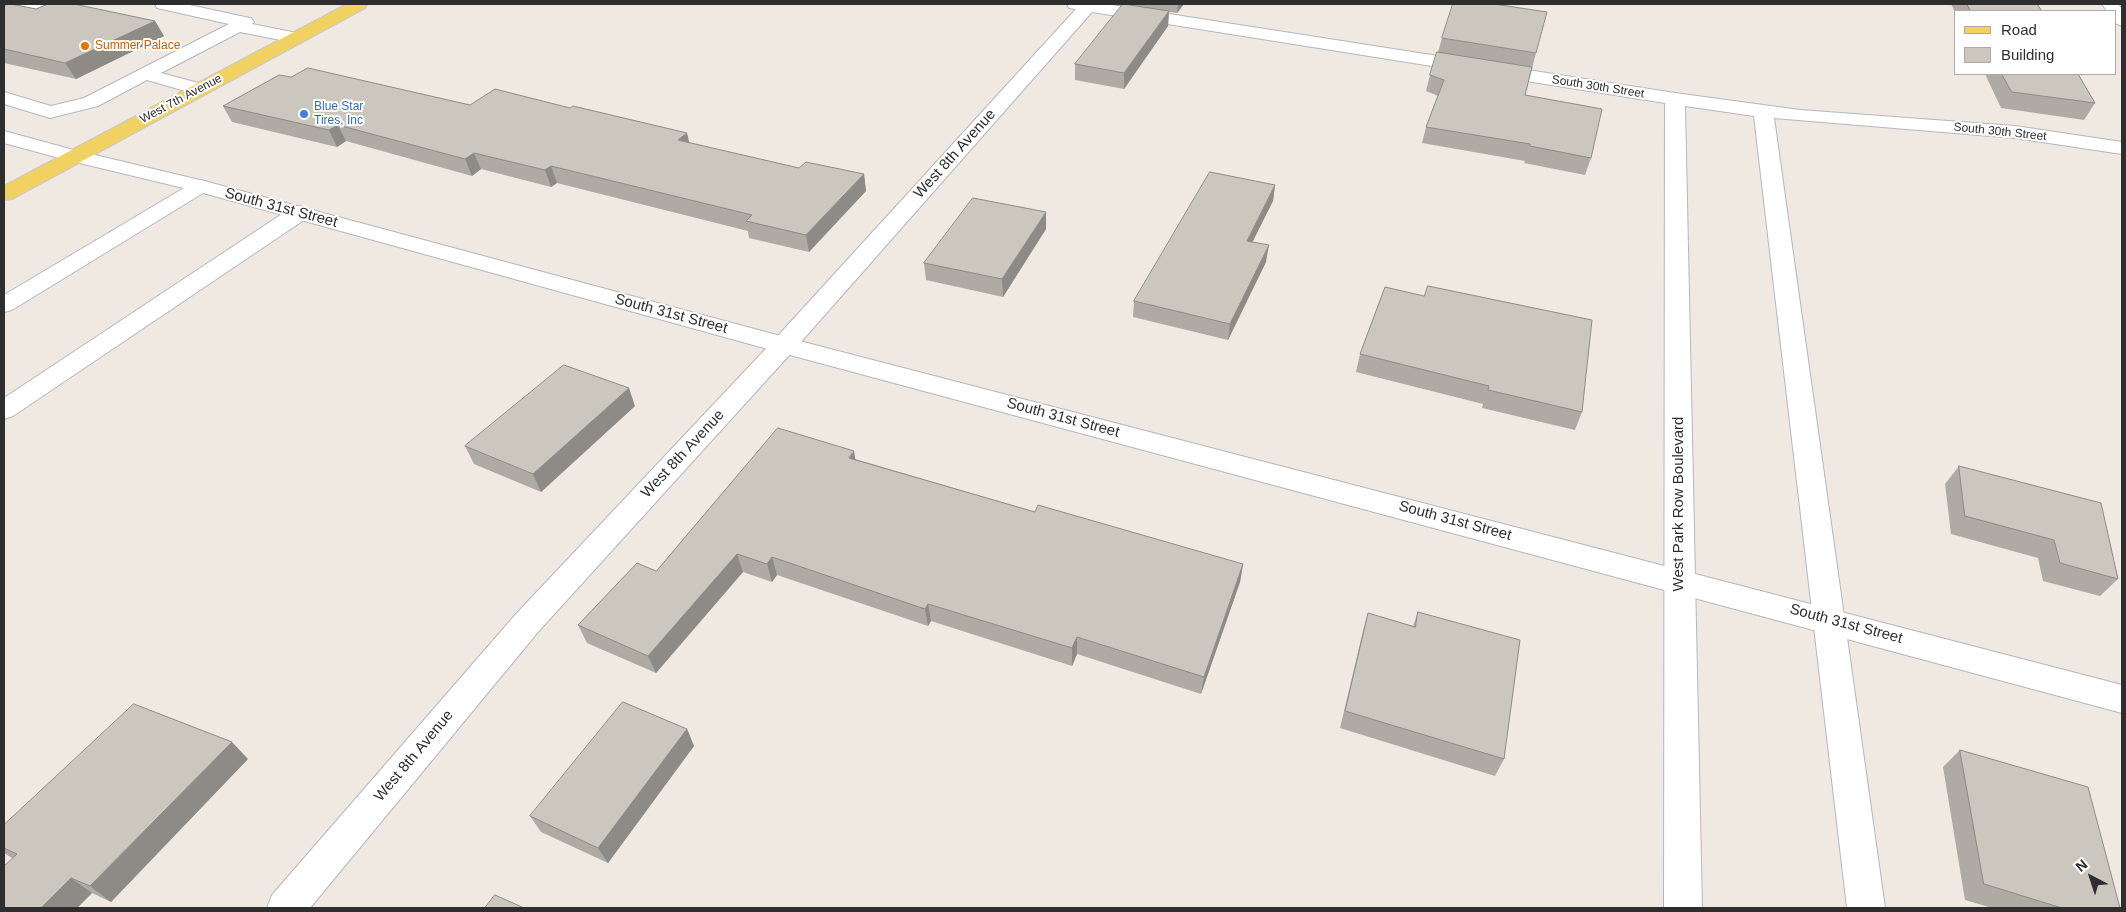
<!DOCTYPE html>
<html>
<head>
<meta charset="utf-8">
<style>
	body { margin:0 }
	#map { position:relative; width:2126px; height:912px; overflow:hidden; background:#efe9e1; font-family:Helvetica,sans-serif }
	canvas { display:block }
	.frame { position:absolute; inset:0; border:5px solid #2e2e2e; pointer-events:none }
	.legend { position:absolute; left:1954px; top:10px; width:162px; height:65px; box-sizing:border-box; background:#fff; border:1px solid #ababab; margin:0; padding:6px 9px; list-style:none; font-size:15px; color:#2e2e2e }
	.legend li { display:flex; align-items:center; gap:10px; height:25px }
	.legend b { width:25px; border:1px solid #ababab }
	.north { position:absolute; left:2066px; top:852px; width:50px; height:50px; -webkit-text-stroke:4px #fff; paint-order:stroke; rotate:320deg; font-size:14px; font-weight:700; line-height:20px; text-align:center; color:#2e2e2e }
	.north::after { content:''; display:block; margin:auto; width:18px; height:22px; background:#2e2e2e; clip-path:polygon(50% 0,100% 100%,50% 72%,0 100%) }
</style>
</head>
<body>
<div id="map">
<canvas width="2126" height="912"></canvas>
<div class="frame"></div>
<ul class="legend">
<li><b style="height:6px;background:#f2d163"></b>Road</li>
<li><b style="height:14px;background:#cbc7bf"></b>Building</li>
</ul>
<div class="north">N</div>
</div>
<script>
const ctx = document.querySelector('canvas').getContext('2d');
ctx.lineJoin = 'round';
function stroke(path, color, width, dash) {
  ctx.strokeStyle = color;
  ctx.lineWidth = width;
  ctx.lineCap = dash ? 'butt' : 'round';
  ctx.setLineDash(dash || []);
  ctx.stroke(path);
}
function paint(path, color) {
  ctx.fillStyle = color;
  ctx.fill(path, 'evenodd');
}
function label(font, color, halo, rows, align = 'center') {
  ctx.font = font + ' Helvetica,sans-serif';
  ctx.lineWidth = 4;
  ctx.setLineDash([]);
  ctx.textBaseline = 'middle';
  ctx.strokeStyle = halo;
  ctx.fillStyle = color;
  for (const [text, x, y, turn = 0] of rows) {
    ctx.save();
    ctx.translate(x, y);
    ctx.rotate((+turn || 0) * Math.PI / 180);
    ctx.textAlign = isNaN(turn) ? turn : align;
    if (halo) ctx.strokeText(text, 0, 0);
    ctx.fillText(text, 0, 0);
    ctx.restore();
  }
}
const service = new Path2D(`
	M155,4h30l60,13 6,1 3,4 -2,2 50,10 3,4 -3,4 -6,1 -56,-11 -79,41 45,12 2,4 -2,4 -7,2 -52,-15 -49,26 -48,12 -46,-14v-12l47,14 33,-8 145,-74 -72,-16z
	M201,180l7,2 4,4 -4,4 -196,120 -8,2v-17l190,-113z
	M299,206l8,2 3,5 -3,5 -294,198 -9,3v-21l287,-190z`);
const minor = new Path2D(`
	M24,4h22l-2,4 -40,16v-11z
	M1067,4h38l570,89 125,17 215,16 107,16v12l-107,-16 -241,-20 111,790h-38l-93,-792 -69,-10 17,802h-38l1,-805 -573,-91 -299,339 -255,281 -228,276h-43l5,-13 244,-281 259,-275 301,-330 -7,-1z
	M2102,4h16l4,5v17l-7,-3v-12h-8z
	M4,131l77,21 3,4 -3,4 -7,2 -70,-19z`);
const tertiary = new Path2D(`
	M74,150l134,32 580,156 1334,347v28l-1347,-362 -579,-160 -129,-31 -3,-4 3,-4z`);
const primary = new Path2D(`
	M347,4h20l-2,4 -353,191 -8,1v-14z`);
const wall = new Path2D(`
	M1132,4h52l-7,9 -8,-1 -1,14 -44,63 -49,-9v-16l57,-59z
	M1951,4h86l5,7h-87v1z
	M4,6l151,15 9,15 -88,43 -72,-16z
	M1442,38l94,15 -11,42 66,63 -6,17 -61,-12 1,-2 -103,-18 4,-16 12,-31 -12,-5 4,-16 8,-23z
	M1985,74h93l17,29 -11,17 -83,-12z
	M291,77l179,28 219,38 110,25 65,6 2,17 -57,61 -60,-14 -1,-7 -191,-48 -6,4 -70,-18 -9,7 -126,-35 -9,6 -105,-25 -9,-16z
	M1275,185l-2,16 -21,41 14,20 -38,78 -95,-23 1,-16z
	M1046,229l-43,68 -77,-17 -2,-17z
	M1385,287l197,125 -7,18 -93,-22 1,-4 -127,-32 4,-18z
	M635,406l-94,86 -67,-28 -9,-18z
	M855,459l180,53 208,52 -3,18 -39,112 -124,-40 -5,12 -141,-45 -3,5 -151,-51 -5,7 -29,-10 -87,101 -69,-30 -9,-18 78,-54z
	M1959,466l159,113 -18,17 -57,-15 -5,-23 -87,-24 -6,-50z
	M1418,612l86,147 -9,17 -155,-48 23,-97 5,-18 45,13z
	M687,729l7,17 -86,117 -67,-31 -11,-16z
	M1960,750l160,158h-128l-27,-8 -22,-133z
	M248,759l-137,143 -19,-9 -15,15h-73l8,-50 -8,-5v-28z`);
const shadedWall = new Path2D(`
	M1179,4h5l-7,9 1,-8z
	M1169,11l-1,15 -44,63v-16z
	M155,21l9,15 -88,43 -11,-16z
	M338,125l8,16 -9,6 -8,-17z
	M687,133l4,16 -13,-9z
	M474,153l7,16 -9,7 -7,-17z
	M551,166l6,17 -6,4 -6,-17z
	M864,174l2,17 -57,61 -3,-17z
	M1275,185l-2,16 -28,56 2,-16z
	M1046,212v17l-43,68 -1,-18z
	M1269,245l-3,17 -38,78 2,-16z
	M629,388l6,18 -94,86 -8,-18z
	M854,451l3,18 -8,-11z
	M737,554l6,18 -87,101 -8,-17z
	M772,557l5,18 -5,7 -5,-18z
	M1243,564l-3,18 -39,112 3,-17z
	M928,604l3,17 -3,5 -3,-17z
	M1077,637v17l-5,12v-18z
	M687,729l7,17 -86,117 -10,-15z
	M232,742l16,17 -137,143 -21,-16z
	M71,878l21,15 -15,15h-36z`);
const building = new Path2D(`
	M11,4l25,5 12,-5h26l81,17 -90,42 -61,-14v-43z
	M1123,4l46,7 -45,62 -49,-9z
	M1453,4h41l53,8 -11,41 -94,-15z
	M1967,4h70l5,7h-71z
	M1437,52l95,15 -7,28 77,14 -11,49 -61,-12v-2l-104,-17 18,-47 -14,-5z
	M308,68l162,37 25,-16 75,19 3,-2 114,27 -9,7 121,28 7,-6 58,12 -58,61 -60,-14 6,-6 -201,-49 -6,4 -71,-17 -9,6 -127,-34 -9,5 -106,-24 56,-31 12,2z
	M2002,74h76l17,29 -83,-11z
	M1210,172l65,13 -28,56 22,4 -39,79 -96,-23z
	M973,198l73,14 -44,67 -78,-16z
	M1428,286l164,34 -10,92 -94,-22 1,-4 -129,-32 25,-67 39,9z
	M564,365l65,23 -96,86 -68,-28z
	M778,428l76,23 -5,7 186,54 3,-7 205,59 -39,113 -127,-40 -5,11 -144,-44 -3,5 -153,-52 -5,7 -30,-10 -89,102 -70,-31 59,-62 19,8z
	M1959,466l142,37 17,76 -58,-16 -6,-23 -89,-24z
	M1418,612l102,28 -16,119 -159,-48 23,-98 47,14z
	M623,702l64,27 -89,119 -68,-32z
	M134,704l98,38 -142,144 -19,-8 -30,30h-37v-42l13,-12 -13,-6v-23z
	M1960,750l128,37 32,121h-58l-78,-24z
	M495,895l29,13h-39z`);
const markers = [
	[85,46,5,"#e8710a"],
	[304,114,5,"#3f7fe0"]
];
const farFoodnames = [
	["Summer Palace",95,46]
];
const farStreetnames = [
	["South 30th Street",1598,87,9],
	["West 7th Avenue",181,99,-28],
	["South 30th Street",2000,132,6]
];
const farShopnames = [
	["Blue Star",314,107],
	["Tires, Inc",314,121]
];
const streetNames = [
	["West 8th Avenue",955,154,-48],
	["South 31st Street",281,208,15],
	["South 31st Street",671,314,15],
	["South 31st Street",1063,418,15],
	["West 8th Avenue",683,454,-47],
	["West Park Row Boulevard",1679,504,-90],
	["South 31st Street",1455,521,15],
	["South 31st Street",1846,624,15],
	["West 8th Avenue",414,756,-50]
];
stroke(service, '#b4b7c1', 2);
stroke(minor, '#b4b7c1', 2);
stroke(tertiary, '#b4b7c1', 2);
stroke(primary, '#c9c9c9', 2);
paint(service, '#fff');
paint(minor, '#fff');
paint(tertiary, '#fff');
paint(primary, '#f2d163');
paint(wall, '#afaba4');
paint(shadedWall, '#8e8b86');
paint(building, '#cbc7bf');
stroke(building, '#8e8b86', 1);
for (const [x, y, r, color] of markers) {
  const dot = new Path2D();
  dot.arc(x, y, r, 0, 2 * Math.PI);
  ctx.fillStyle = color;
  ctx.fill(dot);
  stroke(dot, '#fff', 2);
}
label('12px', '#c56008', '#fff', farFoodnames, 'left');
label('12px', '#2e2e2e', '#fff', farStreetnames);
label('12px', '#366cbe', '#fff', farShopnames, 'left');
label('15px', '#2e2e2e', '#fff', streetNames);
</script>
</body>
</html>
